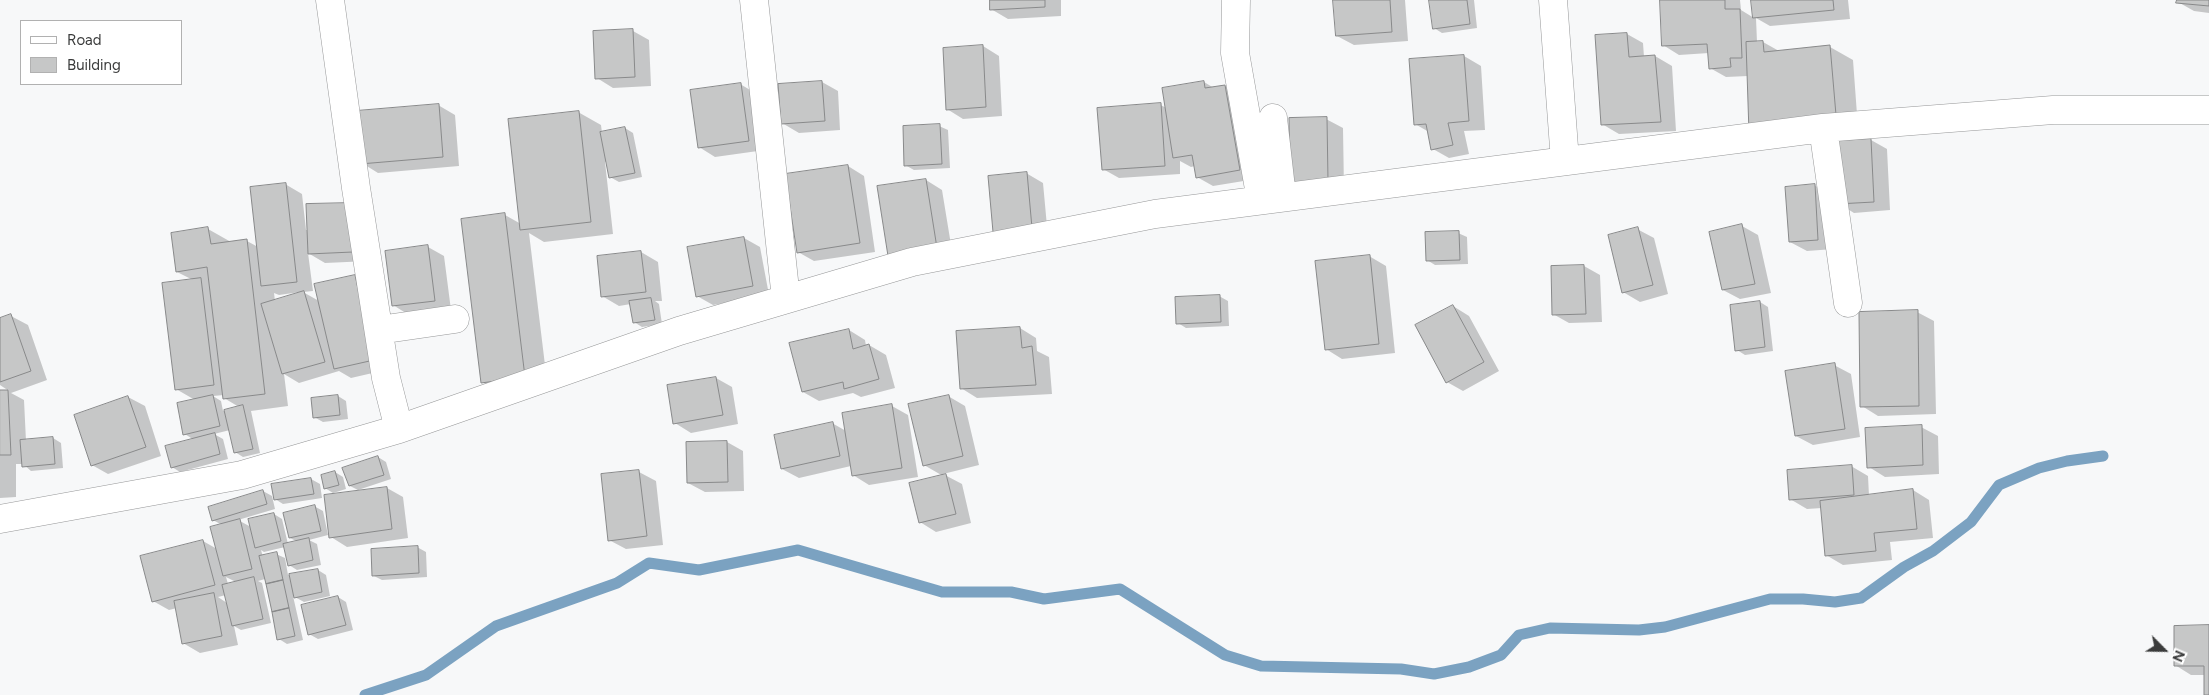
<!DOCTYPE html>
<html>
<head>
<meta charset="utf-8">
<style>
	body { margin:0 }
	#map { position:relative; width:2209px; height:695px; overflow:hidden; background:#f7f8f9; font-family:Figtree,sans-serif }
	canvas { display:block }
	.legend { position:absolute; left:20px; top:20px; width:162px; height:65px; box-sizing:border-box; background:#fff; border:1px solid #b1b1b1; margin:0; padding:6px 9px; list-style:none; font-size:15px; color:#3b3c3c }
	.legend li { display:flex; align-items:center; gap:10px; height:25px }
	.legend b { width:25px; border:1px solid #b1b1b1 }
	.north { position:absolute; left:2139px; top:625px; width:50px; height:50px; -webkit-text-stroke:4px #fff; paint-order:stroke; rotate:113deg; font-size:14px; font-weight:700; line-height:20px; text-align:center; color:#3b3c3c }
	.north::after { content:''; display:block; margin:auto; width:18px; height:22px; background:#3b3c3c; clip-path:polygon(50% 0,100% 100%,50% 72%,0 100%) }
</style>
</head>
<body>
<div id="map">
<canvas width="2209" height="695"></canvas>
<ul class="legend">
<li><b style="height:6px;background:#fff"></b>Road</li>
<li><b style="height:14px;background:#c6c7c7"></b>Building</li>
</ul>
<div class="north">N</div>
</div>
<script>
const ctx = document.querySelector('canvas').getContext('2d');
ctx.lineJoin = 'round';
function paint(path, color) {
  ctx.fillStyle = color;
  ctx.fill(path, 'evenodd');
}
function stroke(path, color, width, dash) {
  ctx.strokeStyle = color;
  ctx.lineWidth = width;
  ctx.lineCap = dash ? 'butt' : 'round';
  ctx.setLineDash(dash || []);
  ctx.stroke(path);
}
const shadow = new Path2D(`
	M991,0h70v16l-53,3 -17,-10z
	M1335,0h70l3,41 -54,4 -17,-9z
	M1430,0h44l3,28 -35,5 -8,-5z
	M1661,0h79l1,10 13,8 -1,-18h95l2,19 -80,7 -14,-8 1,24h6l16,9 51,-4 23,13 5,68 -110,-52 -22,1 -16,-9 -1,-15 -30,2 -16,-10z
	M2178,0h31v13l-15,-2 -16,-9z
	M633,31l16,9 2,46 -38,2 -16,-10z
	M1627,34l16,9 1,14 11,-1 17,10 4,65 -57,3 -17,-10z
	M983,46l16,10 3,60 -39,3 -16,-10z
	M1464,56l17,10 4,64 -21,1 5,23 -20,4 -16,-9 -4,-17 -14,-8 -4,-64z
	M822,82l16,9 2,39 -41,3 -17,-10z
	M1204,82l10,6 11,-2 16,9 15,84 -43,7 -16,-9 -2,-11 -4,1 -11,-6v13l-61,4 -16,-9 57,-64 7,3 -4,-19z
	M740,84l17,10 8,56 -50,7 -16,-10z
	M438,105l17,10 4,51 -81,7 -16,-10z
	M578,112l23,13 1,8 23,-5 8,5 9,44 -23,5 -9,-5 -3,-16 -2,1 8,72 -69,8 -15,-9 19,157 -43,5 -23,-13 23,-167 16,9z
	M1326,119l17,9 1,62h-36l-17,-9z
	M939,126l9,4 2,38 -36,2 -9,-5z
	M1871,140l16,9 3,61 -36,3 -16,-10z
	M848,166l16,10 11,76 -61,9 -16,-9z
	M1026,173l17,10 5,54 -37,4z
	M926,180l16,10 11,67 -47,8z
	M285,184l17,10 4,36h2l-1,-24 62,55 -44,2 -17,-10 5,38 -10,1 16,9 36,-25 16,10 19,83 -39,9 -12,-7 -40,12 -15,-9 4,32 -37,5 9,42 -17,4 -8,-5 -5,-22 -16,4 9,5 5,20 -48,13 -8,-5 22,-27 -9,-6 10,-34 -19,-11 17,-109 -16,-8 31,-43 23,13 16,-1 11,6zM300,292l-25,9 -1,-8 5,2zM224,395v3l15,9 -16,4 -2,-10 -8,-5z
	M1814,185l17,10 3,54 -27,2 -17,-9z
	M1742,226l16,9 13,58 -31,6 -17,-9z
	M1637,229l17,9 14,56 -28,8 -17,-10z
	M1458,233l9,4 1,27 -33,1 -8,-5z
	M744,238l16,9 9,48 -56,10 -16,-9z
	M428,247l16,9 7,54 -42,5 -16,-10z
	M641,252l17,10 4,39h-7l4,3 3,20 -20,3 -8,-5 -3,-18 -12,2 -17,-10 -4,-39z
	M1369,256l17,10 9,87 -53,6 -16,-10z
	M1584,266l16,9 2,47 -33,1 -16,-9z
	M1219,296l9,5 1,25 -43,2 -8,-5z
	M1760,302l8,5 5,44 -28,4 -8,-5z
	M1453,306l16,10 30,55 -36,20 -16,-9z
	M1917,312l17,9 2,93 -58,2 -16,-10z
	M11,316l17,9 19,55 -36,13 13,7 2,41 27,-3 8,5 2,25 -32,3 -8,-7h-7v33l-16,1v-107h9l-9,-6v-65z
	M1020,328l16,10 1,13 12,6 3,37 -75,4 -16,-10z
	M849,330l16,10 1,6 3,-1 17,10 9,33 -34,9 -8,-4 -34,8 -16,-9z
	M1834,365l17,9 9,63 -47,8 -17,-9z
	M716,378l16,9 6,37 -47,9 -16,-10z
	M338,396l8,5 2,18 -25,3 -9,-5z
	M948,396l17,10 14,59 -36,9 19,10 9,39 -35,9 -16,-10 23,-46 -19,-11z
	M128,397l17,9 16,50 -53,18 -16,-9z
	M892,406l16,9 10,62 -49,8 -16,-10 -2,-9 -52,12 -17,-9 50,-46 14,8z
	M1921,427l17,9 1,38 -54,3 -16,-10z
	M727,442l16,9 1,40 -39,1 -17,-9z
	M378,457l8,5 5,17 -33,11 -8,-4z
	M1851,466l17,10 1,20 44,-6 16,10 4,38 -43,4 2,18 -49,5 -17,-10 -4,-47 -15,1 -17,-10z
	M335,472l8,5 3,12 -13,4 -8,-5z
	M639,472l17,9 7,64 -37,4 -17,-9z
	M311,479l9,5 2,14 -39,6 -8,-5 -2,-14z
	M387,488l16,9 5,41 -61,9 -16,-10z
	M263,491l9,5 3,13 -37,11 13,7 23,-13 8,5 6,25 10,-2 -8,-4 24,-32 9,5 5,24 -19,5 8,4 4,21 -24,5 -8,-5 -4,-18 -21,5 -3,-2 2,7 13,-3 9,4 3,17 30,-5 8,5 4,21 -26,6 -11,-6 10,44 -16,4 -8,-5 -14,-60 -7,2 4,2 9,40 -30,7 -7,-4 4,19 -38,8 -17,-10 -6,-35 -8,2 -16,-9 50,-60 14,8 5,-24 -9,-5zM226,577l10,5 -8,2zM226,595l1,8 -9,-6z
	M417,547l9,5 1,25 -45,3 -8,-4z
	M338,597l8,5 7,28 -35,9 -9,-5z
	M2209,626v69h-3v-20h-15l-16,-10z`);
const stream = new Path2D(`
	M365,695l61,-20 70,-49 121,-43 32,-20 50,7 99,-20 144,42h69l33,7 76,-10 105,66 36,11 140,3 33,5 35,-7 32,-12 18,-20 31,-7 89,2 26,-3 105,-28h33l32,3 26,-4 43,-31 29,-16 38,-29 28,-37 40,-17 28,-7 36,-5`);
const building = new Path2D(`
	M990,0h55v7l-55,3z
	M1333,0h57l2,32 -56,4z
	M1429,0h38l3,24 -37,5z
	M1660,0h65v9h15l2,49h-12l1,9 -22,2 -2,-25 -45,2z
	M1751,0h82l1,10 -81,8z
	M2177,0h32v6l-33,-3z
	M633,29l2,48 -40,2 -2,-48z
	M1627,33l2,24 26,-2 6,67 -60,3 -6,-90z
	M1763,41l1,11 66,-7 6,70 -87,18 -3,-91z
	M983,45l3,62 -40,3 -3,-62z
	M1464,55l5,66 -21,2 5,22 -22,5 -5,-26 -12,1 -5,-66z
	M822,81l3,40 -44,3 -3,-40z
	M1204,81l1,7 20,-3 15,85 -44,8 -4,-23 -19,3 -11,-70z
	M741,83l8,58 -51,7 -8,-58z
	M1161,103l4,63 -63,4 -5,-62z
	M439,104l4,53 -83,7 -4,-53z
	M579,111l12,111 -71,8 -12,-111z
	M1327,117l1,64 -38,1 -1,-64z
	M940,124l2,40 -38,2 -1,-40z
	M625,127l10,46 -26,5 -9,-46z
	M1871,139l3,63 -37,2 -4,-63z
	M848,165l12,78 -63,10 -12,-79z
	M1027,172l5,56 -39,4 -5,-56z
	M926,179l11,69 -49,8 -11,-70z
	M286,183l11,99 -36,4 -11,-99z
	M1815,184l3,56 -29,2 -4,-55z
	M351,203l2,49 -45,2 -2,-50z
	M505,213l20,164 -44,6 -20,-164z
	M1742,224l13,60 -33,6 -13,-58z
	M208,227l3,17 36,-5 18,155 -42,5 -16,-132 -31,5 -5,-39z
	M1638,227l15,58 -31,8 -14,-58z
	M1459,231l1,29 -34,1 -1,-29z
	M744,237l9,49 -57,11 -9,-50z
	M428,245l7,56 -43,5 -7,-55z
	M641,251l5,41 -45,5 -4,-41z
	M1370,255l9,89 -54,6 -10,-89z
	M1584,265l2,49 -34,1 -1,-49z
	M355,275l19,85 -40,9 -20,-85z
	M201,278l13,107 -39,5 -13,-107z
	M304,291l21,71 -43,12 -21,-70z
	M1220,295l1,27 -45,2 -1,-27z
	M651,298l4,22 -22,3 -4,-22z
	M1760,301l5,46 -30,4 -5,-46z
	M1453,305l31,57 -38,21 -31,-58z
	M1918,310l1,96 -59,1 -1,-95z
	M11,314l20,57 -31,11v-64z
	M1020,327l2,21 10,-2 4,39 -76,4 -4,-58z
	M849,329l4,20 16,-5 10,35 -35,10 -1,-7 -41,10 -13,-49z
	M1835,363l10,66 -50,7 -10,-65z
	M716,377l7,38 -50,9 -6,-39z
	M0,390h8l3,65h-11z
	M213,395l7,31 -37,9 -6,-32z
	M338,395l2,20 -27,3 -2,-20z
	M949,395l14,61 -40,10 -15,-62z
	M128,396l18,51 -55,19 -17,-51z
	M892,404l10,64 -50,8 -10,-63z
	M243,405l10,44 -19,4 -10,-43z
	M833,422l7,34 -59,13 -7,-34z
	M1922,425l1,40 -56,3 -2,-40z
	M215,433l5,21 -49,14 -6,-22z
	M53,437l2,27 -33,3 -2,-27z
	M727,441l1,41 -41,1 -1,-41z
	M378,456l6,19 -35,11 -7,-18z
	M1852,465l2,30 -65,5 -2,-30z
	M639,470l8,66 -39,5 -7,-67z
	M335,471l4,14 -15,4 -3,-14z
	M946,474l10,40 -37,9 -10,-40z
	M311,478l3,16 -40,6 -3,-16z
	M387,487l5,42 -63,9 -5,-43z
	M1913,489l4,40 -43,4 2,18 -51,5 -5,-55z
	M263,490l4,14 -55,17 -4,-14z
	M315,505l6,26 -32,7 -6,-25z
	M274,513l7,28 -26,7 -7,-29z
	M240,519l12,50 -29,7 -13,-49z
	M309,538l4,22 -25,6 -5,-22z
	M203,540l12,45 -63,17 -12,-46z
	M418,546l1,27 -47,3 -1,-27z
	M277,552l6,28 -17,4 -7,-28z
	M318,569l4,23 -28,6 -5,-24z
	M254,577l9,42 -31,7 -10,-41z
	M283,580l6,28 -17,4 -6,-28z
	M214,593l8,43 -40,8 -8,-43z
	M338,596l8,29 -38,10 -7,-30z
	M289,608l6,28 -18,4 -5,-28z
	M2209,625v70h-5v-29h-30v-40z`);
const minor = new Path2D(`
	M330,0l26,188 30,190 13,51
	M754,0l32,299
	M1236,0l-1,53 26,147
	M1553,0l12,161
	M1273,118l9,79
	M1823,128l25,175
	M379,330l76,-11
	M0,519l242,-44 157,-46 280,-98 233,-69 243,-48 668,-86 230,-18h156`);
paint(shadow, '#0003');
stroke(stream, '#7ba2c1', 11);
paint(building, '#c6c7c7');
stroke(building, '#88898a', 1);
stroke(minor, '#969798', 29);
stroke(minor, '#fff', 28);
</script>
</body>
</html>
